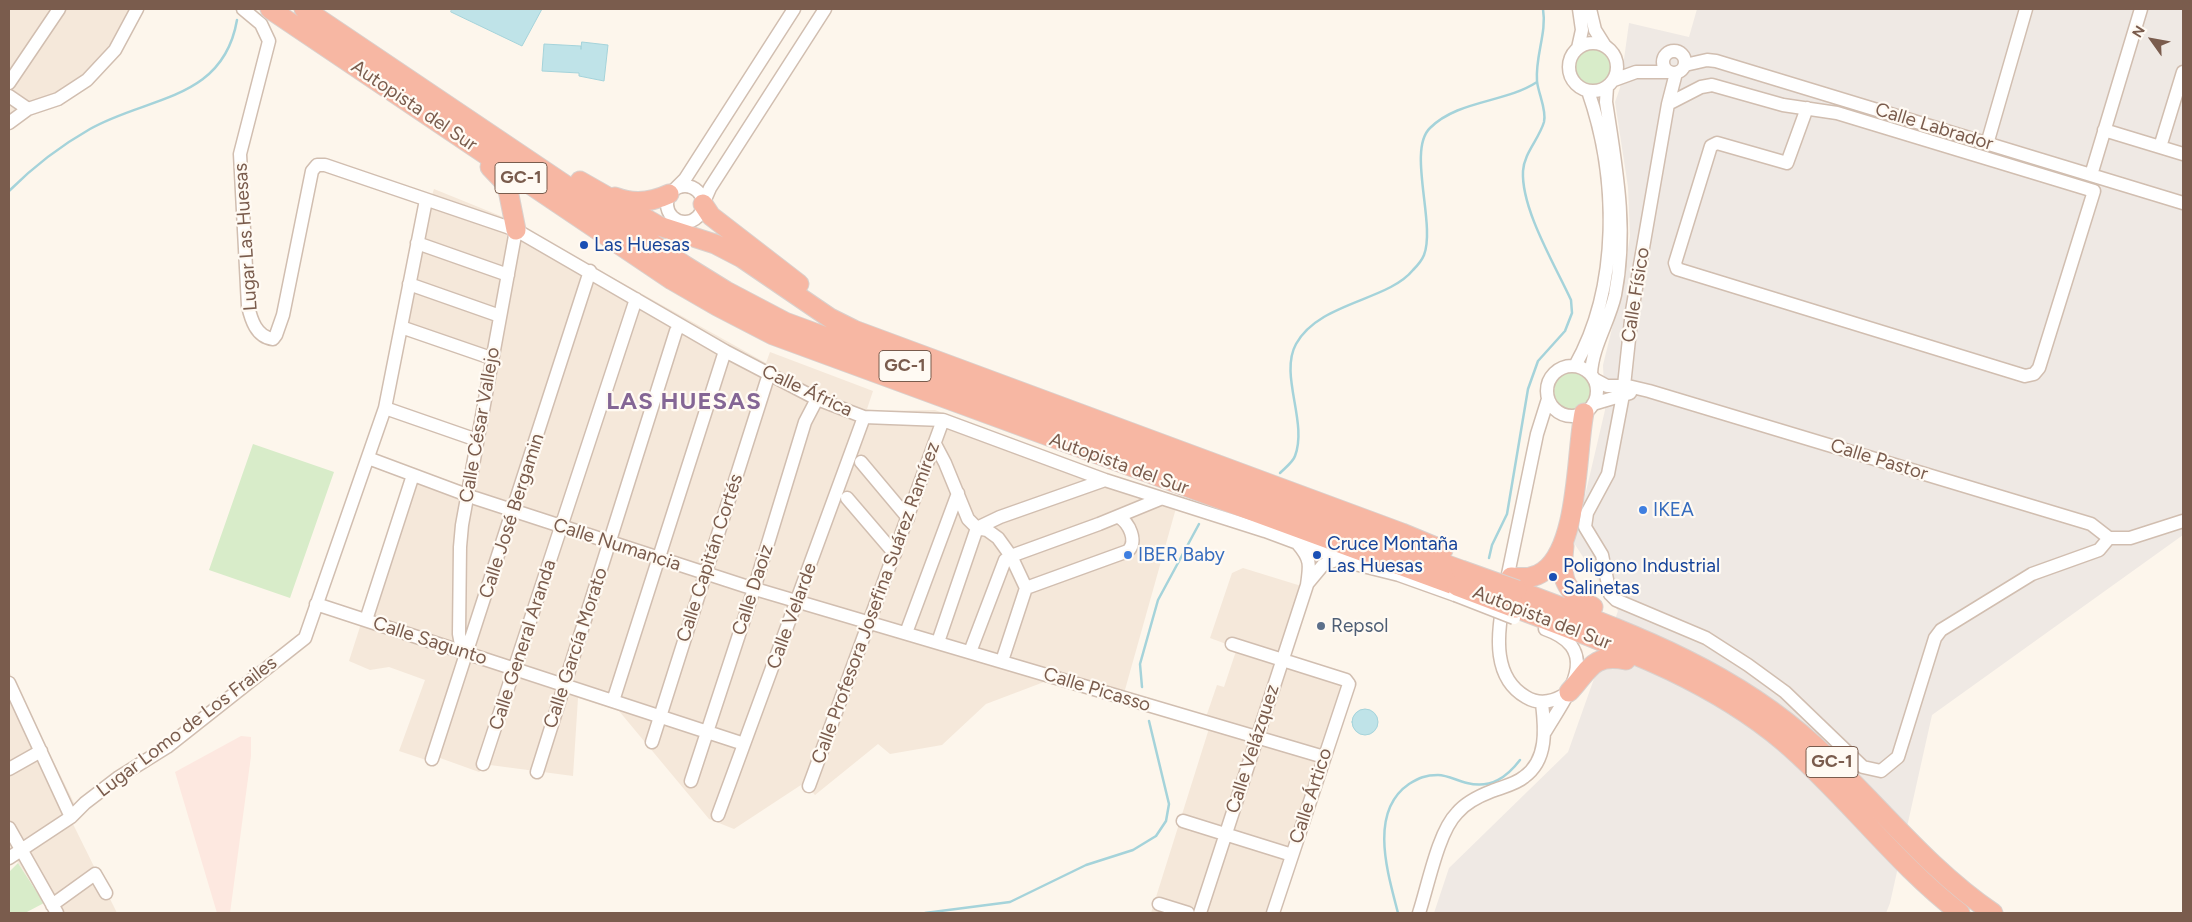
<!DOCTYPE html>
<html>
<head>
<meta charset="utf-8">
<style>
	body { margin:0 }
	#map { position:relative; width:2192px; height:922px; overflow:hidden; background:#fdf6ec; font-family:Figtree,sans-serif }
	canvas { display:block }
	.frame { position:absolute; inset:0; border:10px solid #7a5c4d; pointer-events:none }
	.north { position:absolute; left:2127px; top:15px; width:50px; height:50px; -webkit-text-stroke:4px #fffaf3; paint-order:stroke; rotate:302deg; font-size:14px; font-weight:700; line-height:20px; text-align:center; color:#7a5c4d }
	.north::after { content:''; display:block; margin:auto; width:18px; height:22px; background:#7a5c4d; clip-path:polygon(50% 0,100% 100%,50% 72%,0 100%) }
</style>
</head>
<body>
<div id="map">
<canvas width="2192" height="922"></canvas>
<div class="frame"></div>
<div class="north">N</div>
</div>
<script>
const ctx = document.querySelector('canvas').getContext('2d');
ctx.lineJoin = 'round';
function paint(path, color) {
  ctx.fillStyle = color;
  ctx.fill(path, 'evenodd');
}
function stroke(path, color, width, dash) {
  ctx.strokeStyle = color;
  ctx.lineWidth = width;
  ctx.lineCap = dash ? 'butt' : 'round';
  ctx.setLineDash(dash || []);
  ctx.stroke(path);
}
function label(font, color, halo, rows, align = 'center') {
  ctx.font = font + ' Figtree,sans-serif';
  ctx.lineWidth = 4.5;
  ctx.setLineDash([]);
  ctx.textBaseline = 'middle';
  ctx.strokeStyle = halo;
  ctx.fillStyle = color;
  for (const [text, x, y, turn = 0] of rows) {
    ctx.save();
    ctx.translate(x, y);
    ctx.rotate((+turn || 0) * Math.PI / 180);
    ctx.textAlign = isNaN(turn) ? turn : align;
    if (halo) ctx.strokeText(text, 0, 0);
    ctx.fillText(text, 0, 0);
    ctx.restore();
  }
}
const residential = new Path2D(`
	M9,9h132l-19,37 -87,67 -26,17z
	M434,189l74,30 258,144 4,-11 103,39 -6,18 8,2 60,-1 243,91 -57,203 -77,-22 -58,22 -44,41 -52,9 -12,-10 -63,51 -11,-12 -70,46 -25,-10 -90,-108 -41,-13 -5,78 -83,-11 -11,7 -39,-14 -2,3 -12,-1 -27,-9 26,-71 -36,-13 -19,3 -21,-9 62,-193 51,17 23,-123 -80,-28 23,-126z
	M1243,568l68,21 -22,69 65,22 -76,233h-127l61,-194 -6,-2 11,-32 7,2 13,-39 -27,-10 22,-65z
	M9,671l71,144 -8,7 45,91h-66l-40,-61 -2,1z`);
const commercial = new Path2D(`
	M241,736l10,1v19l-21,157h-13l-42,-141z`);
const industrial = new Path2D(`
	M1697,9h486v526l-251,180 -42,188 -4,10h-452l15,-45 119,-116 50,-141 -44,-68 31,-133 -2,-45 19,-77 8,-52 -2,-49 -13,-85 5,-14 9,-65 60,14z`);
const green = new Path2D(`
	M1575 67a19 19 0 1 1 38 0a19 19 0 1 1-38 0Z
	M1554 391a19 19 0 1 1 38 0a19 19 0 1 1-38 0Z
	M253,444l81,28 -44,126 -81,-28z
	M18,863l26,40 -19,10h-16v-41z`);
const water = new Path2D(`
	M452,9h90l-20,37 -71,-34z
	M582,42l26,3 -4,36 -25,-5v-3l-37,-2 2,-27 37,2v3z
	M1352 722a13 13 0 1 1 26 0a13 13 0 1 1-26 0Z`);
const stream = new Path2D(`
	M9,191c24,-24 51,-45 81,-62 58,-33 133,-28 147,-109
	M1280,473c5,-5 13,-11 15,-17 13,-34 -16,-81 1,-112 23,-42 92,-43 117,-74 4,-4 9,-10 11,-15 12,-31 -17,-105 6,-127 28,-28 75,-25 107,-46
	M1489,558l3,-13 15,-31 21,-125 10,-28 27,-30 7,-18 -1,-13c-16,-35 -50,-91 -48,-129 1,-18 16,-32 21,-49 3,-12 -6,-29 -7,-41 -2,-25 10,-48 6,-72
	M1142,687l-2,-23 18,-64 41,-76
	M925,913l85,-11 76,-37 47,-15 23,-14 10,-15 3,-17 -20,-83
	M1398,913c-10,-39 -30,-101 11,-129 10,-6 16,-9 29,-9 9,0 20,6 29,8 24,6 40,-6 53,-23`);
const minor = new Path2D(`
	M243,9l18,15 8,17 -29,113 8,152c3,13 8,31 25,33l3,-4 7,-20 29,-144 5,-6h8l191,65 209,121 92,48 47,18 79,3 162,60 160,51 86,32 48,12 56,20
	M1590,9l5,21 10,16
	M1569 67a24 24 0 1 1 48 0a24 24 0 1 1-48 0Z
	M1578,48l4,-18 -3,-21
	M1663 62a11 11 0 1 1 22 0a11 11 0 1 1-22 0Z
	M1685,65l22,-5 9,1 467,142
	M1676,73l-8,31 -36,207 -9,84 -15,79 -21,39 -2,14 17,28 8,39 6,6 90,38 42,27 37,27 78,75 18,4 17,-14 37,-119 6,-8 91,-56 67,-24 10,-12h21l53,-17
	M1614,80l22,-8h33
	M9,83l50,-74
	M9,96l19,13
	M1668,104l33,-17 11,-2 71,20 54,8 257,78 -55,177 -5,6 -9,2 -348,-107 -2,-6 36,-117 6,-3 70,20 20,-55
	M9,123l19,-14 30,-10 29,-19 28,-30 22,-41
	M2104,130l79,24
	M1987,144l39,-135
	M2160,147l23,-75
	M2091,175l50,-166
	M667 204a18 18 0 1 1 36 0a18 18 0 1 1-36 0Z
	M676,188l9,-9 109,-170
	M703,204l7,-16 115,-179
	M417,243l91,32
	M409,284l91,32
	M401,327l90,31
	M1575,366c45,-80 43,-189 13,-275
	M1547 391a25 25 0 1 1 50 0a25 25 0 1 1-50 0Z
	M1591,374c1,-27 18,-52 24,-79 13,-66 1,-128 -9,-193l1,-15
	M1594,379l13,7h21l21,5 442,133 18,14
	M1593,404l37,-11
	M385,408l92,32
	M935,444l10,19 23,56 9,9 10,2 11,8 13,18 15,32
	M368,458l107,40 270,88 579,171
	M861,462l47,56
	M847,498l48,56
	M977,528l23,-11 105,-37
	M1308,583l15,-18 16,-6
	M1506,584l31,-150 11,-35
	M1026,588l102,-37c10,-10 1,-28 -9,-34
	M316,604l428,140
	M1503,604c-6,32 -10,74 23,93 15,9 29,4 43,-5
	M366,620l47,-145
	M906,633l52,-140
	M938,642l39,-114
	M1232,644l114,36 3,4 -76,229
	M970,652l35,-92 6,-4 88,-32 61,-25
	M467,653l-6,-8 -2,-11 1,-87 2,-22 54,-295
	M1002,661l24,-73
	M9,683l62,134
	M613,701l112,-350
	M1545,732c21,-36 60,-82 0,-103
	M652,742l115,-362 4,-5
	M432,759l158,-488
	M483,764l153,-465
	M9,769l32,-18
	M537,772l139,-441 4,-5
	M691,781l63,-192 51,-167 12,-23
	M809,786l134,-366
	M718,815l146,-398
	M1183,821l109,34
	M9,828l48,85
	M9,858l62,-41 14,-14 34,-26 48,-30 138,-109 80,-230 41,-208
	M1159,904l29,9
	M52,905l43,-31 11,19
	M1200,913l107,-328c3,-20 4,-26 -9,-41
	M1419,913c9,-27 19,-81 38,-100 9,-11 22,-17 35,-22 10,-4 24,-7 32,-14 24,-17 21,-49 18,-74`);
const highway = new Path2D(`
	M270,9l402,271 45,26 56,29 684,251
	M304,9l380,256 42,26 59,31 676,248
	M490,167l17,18 9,45
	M580,181l79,45 56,18 27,14 88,60 24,12 548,203 41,17
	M615,197c18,7 37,5 54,-3
	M703,204l8,12 88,68
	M1564,546c-4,34 0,44 29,61
	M1511,577c12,1 23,2 33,-6 35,-26 32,-118 40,-158
	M1517,590c107,41 210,76 297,155 61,55 111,122 179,168
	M1515,608c94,36 191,68 269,134 62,53 111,121 176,171
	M1569,692c20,-21 23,-39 57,-32`);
const minorBridge = new Path2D(`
	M1455,595l59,23`);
const highwayBridge = new Path2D(`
	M1461,570l56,20
	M1457,586l58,22`);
const markers = [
	[584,245,5,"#1a4fb4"],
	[1643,510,5,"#3f7fe0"],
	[1128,555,5,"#3f7fe0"],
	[1317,555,5,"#1a4fb4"],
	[1553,577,5,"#1a4fb4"],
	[1321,626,5,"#5c6f8a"]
];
const shields = [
	[521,178,52],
	[905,366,52],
	[1832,762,52]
];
const shieldNames = [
	["GC-1",521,178],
	["GC-1",905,366],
	["GC-1",1832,762]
];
const streetNames = [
	["Autopista del Sur",414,106,34],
	["Calle Labrador",1934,127,17],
	["Lugar Las Huesas",246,237,-94],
	["Calle Físico",1636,295,-81],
	["Calle África",807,391,25],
	["Calle César Vallejo",480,425,-80],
	["Calle Pastor",1879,460,17],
	["Autopista del Sur",1119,464,20],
	["Calle José Bergamin",512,516,-72],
	["Calle Numancia",617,545,18],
	["Calle Capitán Cortés",710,558,-72],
	["Calle Daoiz",753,590,-72],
	["Calle Profesora Josefina Suárez Ramírez",876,603,-70],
	["Calle Velarde",792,616,-70],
	["Autopista del Sur",1542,618,21],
	["Calle Sagunto",430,641,18],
	["Calle General Aranda",523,645,-72],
	["Calle García Morato",576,648,-72],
	["Calle Picasso",1097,690,17],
	["Lugar Lomo de Los Frailes",187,727,-37],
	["Calle Velázquez",1253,749,-72],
	["Calle Ártico",1311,796,-72]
];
const transitNames = [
	["Las Huesas",594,245],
	["Cruce Montaña",1327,544],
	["Las Huesas",1327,566],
	["Poligono Industrial",1563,566],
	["Salinetas",1563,588]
];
const shopNames = [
	["IKEA",1653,510],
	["IBER Baby",1138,555]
];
const serviceNames = [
	["Repsol",1331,626]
];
const districtNames = [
	["LAS HUESAS",684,402]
];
paint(residential, '#f5e8da');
paint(commercial, '#fde8e0');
paint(industrial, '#efe9e4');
paint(green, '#d8ecc9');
paint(water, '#bfe3e8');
stroke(water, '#a5d3da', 1);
stroke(stream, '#a5d3da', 2.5);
stroke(minor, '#d1beb0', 15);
stroke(highway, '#dad1cd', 21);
stroke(minor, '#fff', 12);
stroke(highway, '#f7b7a3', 19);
stroke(minorBridge, '#d1beb0', 15, []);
stroke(highwayBridge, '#dad1cd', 21, []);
stroke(minorBridge, '#fff', 12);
stroke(highwayBridge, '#f7b7a3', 19);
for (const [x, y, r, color] of markers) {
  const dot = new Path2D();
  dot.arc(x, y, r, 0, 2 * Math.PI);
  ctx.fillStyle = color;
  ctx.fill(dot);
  stroke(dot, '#fffaf3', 2);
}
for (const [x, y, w] of shields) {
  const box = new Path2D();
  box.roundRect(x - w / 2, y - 15.5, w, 31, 4);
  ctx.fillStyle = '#fffaf3';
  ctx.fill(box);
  stroke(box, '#7a5c4d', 1);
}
label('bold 18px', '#7a5c4d', null, shieldNames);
label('19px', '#7a5c4d', '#fffaf3', streetNames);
label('19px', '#164399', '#fffaf3', transitNames, 'left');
label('19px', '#366cbe', '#fffaf3', shopNames, 'left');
label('19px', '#4e5e75', '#fffaf3', serviceNames, 'left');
ctx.letterSpacing = '1px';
label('bold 24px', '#846695', '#fffaf3', districtNames);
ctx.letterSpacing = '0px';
</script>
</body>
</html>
